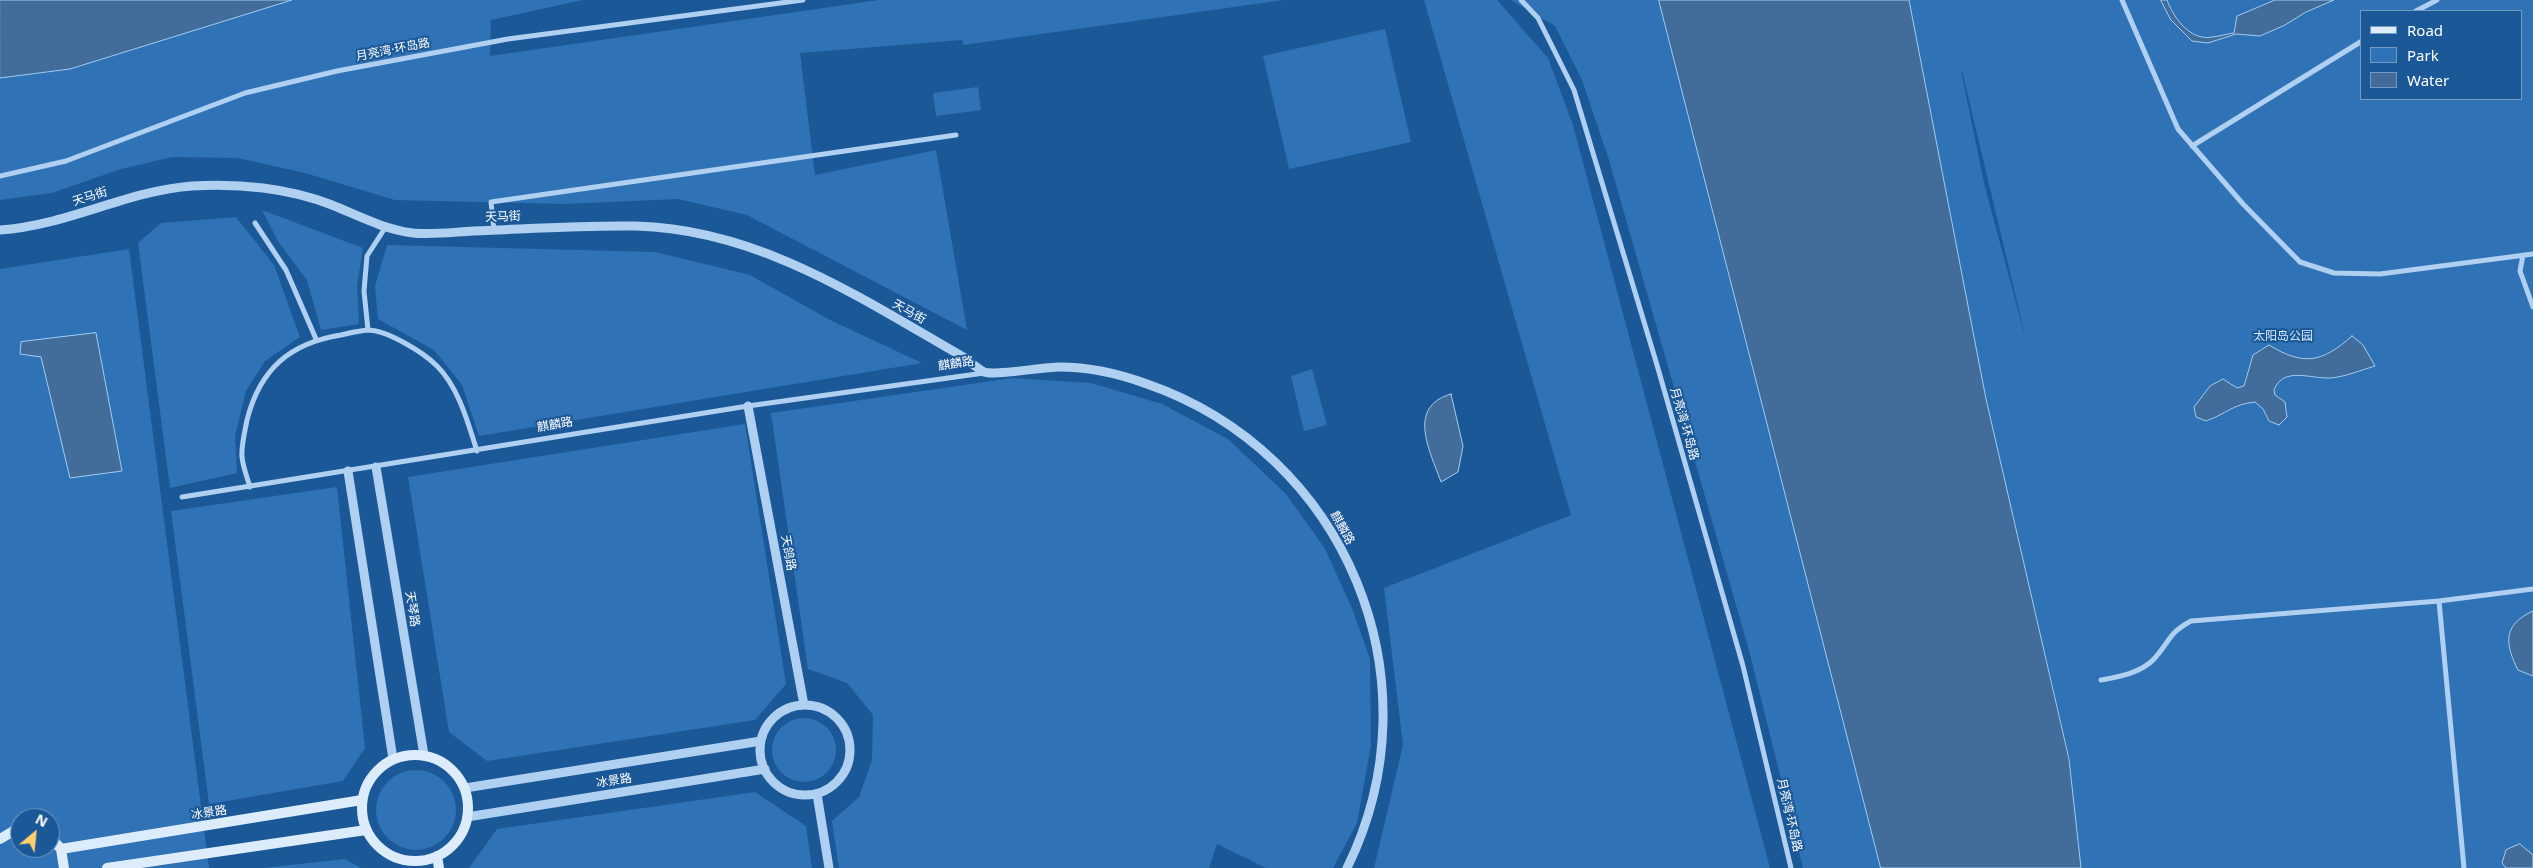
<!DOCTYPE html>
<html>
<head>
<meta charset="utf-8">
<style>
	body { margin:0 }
	#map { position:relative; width:2533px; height:868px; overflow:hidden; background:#1b5898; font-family:"Noto Sans",sans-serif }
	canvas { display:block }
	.legend { position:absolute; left:2360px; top:10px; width:162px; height:90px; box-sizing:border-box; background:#1b5898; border:1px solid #769bc1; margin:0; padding:6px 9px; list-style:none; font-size:15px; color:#fff }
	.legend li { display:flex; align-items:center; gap:10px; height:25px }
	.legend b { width:25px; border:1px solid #769bc1 }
	.north { position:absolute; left:10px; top:808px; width:50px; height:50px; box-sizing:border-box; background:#1b5898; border:1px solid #769bc1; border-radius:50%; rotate:28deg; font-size:14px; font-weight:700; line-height:20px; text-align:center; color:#fff }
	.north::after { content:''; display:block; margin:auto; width:18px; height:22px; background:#ffce6f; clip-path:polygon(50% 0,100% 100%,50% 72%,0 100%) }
</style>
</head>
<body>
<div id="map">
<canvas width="2533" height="868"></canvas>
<ul class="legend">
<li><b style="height:6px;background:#ddecfb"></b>Road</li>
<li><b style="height:14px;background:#2f72b5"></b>Park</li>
<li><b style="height:14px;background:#426d9a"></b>Water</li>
</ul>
<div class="north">N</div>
</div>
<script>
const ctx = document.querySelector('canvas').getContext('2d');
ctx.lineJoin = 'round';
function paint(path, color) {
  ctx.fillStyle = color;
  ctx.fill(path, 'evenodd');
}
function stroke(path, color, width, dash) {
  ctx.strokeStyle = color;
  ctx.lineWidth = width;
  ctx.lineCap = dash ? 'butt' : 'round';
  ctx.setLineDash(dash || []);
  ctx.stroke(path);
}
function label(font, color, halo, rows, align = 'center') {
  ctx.font = font + ' "Noto Sans","Noto Sans SC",sans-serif';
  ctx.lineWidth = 4;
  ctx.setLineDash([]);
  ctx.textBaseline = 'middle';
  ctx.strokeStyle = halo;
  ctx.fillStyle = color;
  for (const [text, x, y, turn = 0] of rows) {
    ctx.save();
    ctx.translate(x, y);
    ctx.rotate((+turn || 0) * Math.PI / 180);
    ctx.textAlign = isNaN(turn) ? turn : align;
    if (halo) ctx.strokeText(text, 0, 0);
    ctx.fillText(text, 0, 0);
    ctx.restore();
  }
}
const green = new Path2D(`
	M292,0h291l-92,20 -1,36 389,-56h405l-321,45 -1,-5 -162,13 15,122 121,-25 31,180 -220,-115 -69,-16 -113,5 -170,-4 -90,-27 -67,-15 -66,-1 -51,12 -69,24 -52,7v-122l70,-9z
	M1424,0h73l51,58 25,67 197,743h-396l29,-123 -19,-157 187,-73z
	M1511,0h148l222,868h-78l-53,-214 -141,-494 -27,-80 -27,-54z
	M1909,0h624v868h-452l-12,-112 -83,-357zM2362,11h160v88h-160zM1961,71h1l65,273 -42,-157z
	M1385,29l26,113 -122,27 -26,-113z
	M978,87l3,23 -45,6 -3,-23z
	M262,210l101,38 -6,38 2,38 -38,6 -14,-50 -28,-37z
	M236,217l38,48 26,72 -35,24 -19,30 -11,45 2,37 -67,15 -32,-245 23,-20z
	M387,245l268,7 95,23 80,45 92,43 -443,73 -17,-51 -28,-35 -56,-31 -3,-33z
	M129,249l80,619h-209v-599zM20,818h30v30h-30z
	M1312,369l15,56 -23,6 -13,-55z
	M1012,378l79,5 71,21 66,35 57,54 39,54 28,61 18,51 1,86 -14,78 -24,45h-67l-49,-24 -8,24h-370l-7,-47 27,-24 13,-37 1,-45 -26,-32 -39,-14 -37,-256z
	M745,424l41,260 -31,36 -268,41 -38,-29 -41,-255z
	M337,487l28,261 -22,33 -134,23 -38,-293z
	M772 750a32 32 0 1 1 64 0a32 32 0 1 1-64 0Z
	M376 810a40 40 0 1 1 80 0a40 40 0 1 1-80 0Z
	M755,792l51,34 6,42h-343l28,-39z
	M345,859l16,9h-98z`);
const water = new Path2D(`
	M0,0h292l-222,69 -70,9z
	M1659,0h250l77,399 83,360 12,109h-200z
	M2161,0h6c5,14 18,34 35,37 9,2 23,-3 32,-4l3,-17 38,-16h59l-28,12 -21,13 -25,11 -24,-2 -28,9 -16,-2 -21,-21z
	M96,333l26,138 -52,7 -29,-121 -21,-3 1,-12z
	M2352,336l11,9 12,21c-14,4 -30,11 -45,12 -19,1 -47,-12 -56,12l1,5 10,7 2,15 -8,8 -10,-4 -6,-12 -8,-7c-22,2 -29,12 -49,19l-10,-4 -2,-10 16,-21 13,-7 14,9 7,-2 9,-31 16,-10c34,21 53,18 83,-9z
	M1451,394l12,52 -5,26 -17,10c-11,-31 -35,-75 10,-88z
	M2533,611v65l-15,-6c-13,-26 -16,-45 15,-59z
	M2520,844l13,11v13h-27l-4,-5 4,-13z`);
const minor = new Path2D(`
	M1521,0l17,18 36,72 83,275 86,301 48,202
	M2122,0l56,129 65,75 57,58 34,11 46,1 153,-20
	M2416,11l21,-11
	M2192,146l170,-105
	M0,176l66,-15 179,-68 92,-22 171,-32 295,-39
	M255,223l31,47 30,69
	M494,230l-3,-28 465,-67
	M2523,255l-3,16 13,36
	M368,330l-4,-39 3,-35 18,-28
	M250,487c-3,-10 -7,-20 -8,-30 -1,-11 3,-26 5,-37 13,-51 43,-77 94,-85 8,-2 18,-4 26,-5 20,0 56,22 70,36 22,22 31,57 40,85
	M182,497l566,-91 236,-33
	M2101,680c17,-3 40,-7 53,-21 16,-17 13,-25 37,-38l248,-20
	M2464,868l-25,-267 94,-12`);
const tertiary = new Path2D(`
	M0,230c66,-4 126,-39 192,-44 46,-3 97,2 140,19 27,11 51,24 81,28 19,2 41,-1 60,-2 54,-2 109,-6 163,-5 123,3 226,73 329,132 6,5 13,11 19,14 11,4 59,-5 75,-5 29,0 61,7 88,17 199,69 293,296 200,484
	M748,406l56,299
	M376,467l48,288
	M348,471l45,288
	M760 750a45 45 0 1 1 90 0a45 45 0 1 1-90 0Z
	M465,788l296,-47
	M817,794l12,74
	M467,817l298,-48`);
const secondary = new Path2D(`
	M362 808a53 53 0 1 1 106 0a53 53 0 1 1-106 0Z
	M50,837l11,12 3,19
	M0,839l20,-12
	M61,849l301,-49
	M437,856l2,12
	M107,868l259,-38`);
const streetNames = [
	["月亮湾·环岛路",393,50,-11],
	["天马街",90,197,-18],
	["天马街",503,217,-2],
	["天马街",909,312,29],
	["麒麟路",956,364,-8],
	["月亮湾·环岛路",1684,424,74],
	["麒麟路",555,425,-10],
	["麒麟路",1342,528,61],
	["天鸽路",788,553,80],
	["天琴路",412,609,81],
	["冰景路",614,781,-9],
	["冰景路",209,813,-9],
	["月亮湾·环岛路",1789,815,77]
];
const parkNames = [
	["太阳岛公园",2283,337]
];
paint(green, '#2f72b5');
paint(water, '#426d9a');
stroke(water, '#a2ccf2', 1);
stroke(minor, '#afd0f0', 5);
stroke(tertiary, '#afd0f0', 9);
stroke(secondary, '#ddecfb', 10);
label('12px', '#fff', '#1b5898', streetNames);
label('12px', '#d6e9fb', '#1b5898', parkNames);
</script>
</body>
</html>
